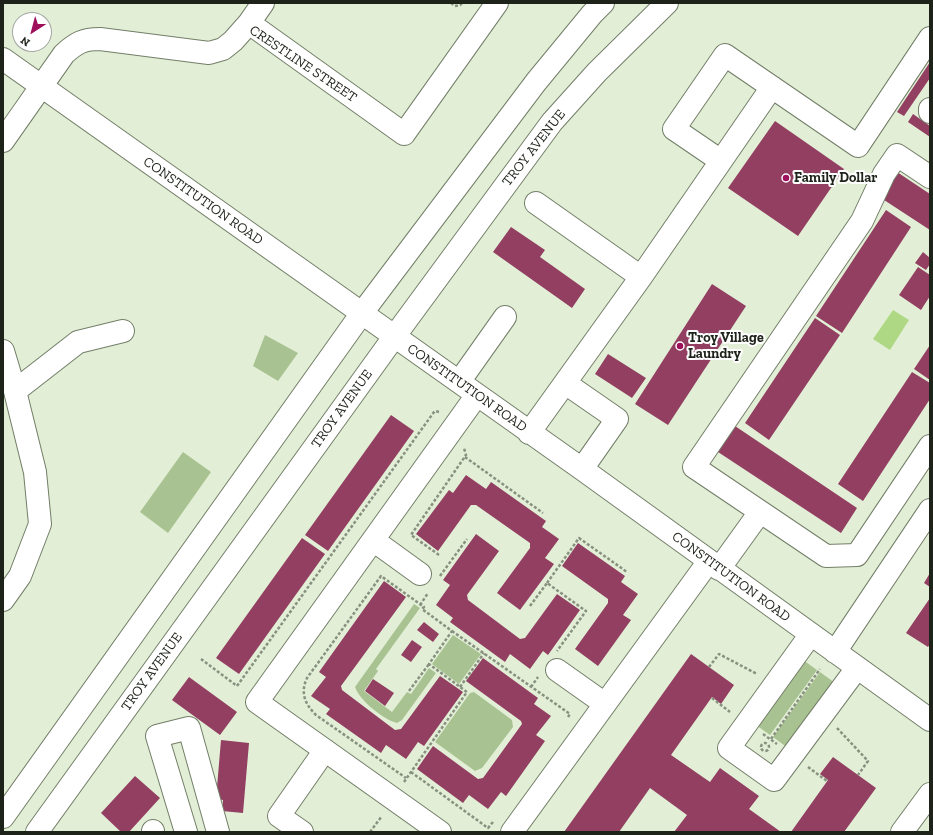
<!DOCTYPE html>
<html>
<head>
<meta charset="utf-8">
<style>
	body { margin:0 }
	#map { position:relative; width:933px; height:835px; overflow:hidden; background:#e2efd6; font-family:"Zilla Slab",serif }
	canvas { display:block }
	.frame { position:absolute; inset:0; border:4px solid #1e231a; pointer-events:none }
	.north { position:absolute; left:12px; top:12px; width:40px; height:40px; box-sizing:border-box; background:#fff; border:1px solid #a5a7a3; border-radius:50%; rotate:216deg; font-size:11px; font-weight:700; line-height:16px; text-align:center; color:#1e231a }
	.north::after { content:''; display:block; margin:auto; width:14px; height:18px; background:#9e105c; clip-path:polygon(50% 0,100% 100%,50% 72%,0 100%) }
</style>
</head>
<body>
<div id="map">
<canvas width="933" height="835"></canvas>
<div class="frame"></div>
<div class="north">N</div>
</div>
<script>
const ctx = document.querySelector('canvas').getContext('2d');
ctx.lineJoin = 'round';
function paint(path, color) {
  ctx.fillStyle = color;
  ctx.fill(path, 'evenodd');
}
function stroke(path, color, width, dash) {
  ctx.strokeStyle = color;
  ctx.lineWidth = width;
  ctx.lineCap = dash ? 'butt' : 'round';
  ctx.setLineDash(dash || []);
  ctx.stroke(path);
}
function label(font, color, halo, rows, align = 'center') {
  ctx.font = font + ' "Zilla Slab",serif';
  ctx.lineWidth = 4;
  ctx.setLineDash([]);
  ctx.textBaseline = 'middle';
  ctx.strokeStyle = halo;
  ctx.fillStyle = color;
  for (const [text, x, y, turn = 0] of rows) {
    ctx.save();
    ctx.translate(x, y);
    ctx.rotate((+turn || 0) * Math.PI / 180);
    ctx.textAlign = isNaN(turn) ? turn : align;
    if (halo) ctx.strokeText(text, 0, 0);
    ctx.fillText(text, 0, 0);
    ctx.restore();
  }
}
const green = new Path2D(`
	M265,335l33,18 -20,28 -25,-15z
	M183,452l28,20 -43,61 -28,-21z
	M414,604l6,4 -44,61 2,2 -14,20 28,21 15,-20 4,2 18,-26 7,5 -34,47 -5,3c-14,-4 -37,-22 -42,-36z
	M453,635l28,19 -22,30 -27,-20z
	M803,660l14,10 -47,65 -14,-10z
	M820,672l15,11 -47,65 -15,-11z
	M474,692l38,28 1,7 -31,41 -7,3 -40,-29 35,-49z`);
const water = new Path2D(`
	M893,310l16,10 -19,30 -17,-11z`);
const building = new Path2D(`
	M930,62v16l-26,38 -7,-4z
	M913,114l17,12v11l-22,-15z
	M775,121l69,48 -46,67 -70,-48z
	M897,172l33,22v36l-49,-32z
	M886,210l25,17 -69,106 -26,-17z
	M511,227l34,23 -5,7 45,32 -13,19 -79,-56z
	M923,252l7,6v6l-4,6 -11,-7z
	M918,267l12,8v21l-9,14 -22,-15z
	M712,284l34,22 -78,119 -33,-21z
	M815,318l25,17 -71,105 -24,-17z
	M930,345v35l-16,-11z
	M608,354l38,24 -14,20 -37,-24z
	M912,372l18,11v16l-67,102 -25,-17z
	M391,415l23,16 -86,120 -23,-16z
	M735,426l122,82 -16,25 -123,-81z
	M466,475l20,14 5,-7 55,39 -4,6 17,12 -14,19 9,6 -34,46 -23,-17 33,-45v-5l-54,-38h-5l-33,46 -22,-17 33,-44 4,3z
	M476,534l23,17 -32,44 1,5 52,39 5,-1 32,-44 23,16 -32,45 -5,-4 -13,18 -20,-15 -5,8 -55,-40 3,-4 -17,-13 14,-20 -7,-5z
	M302,538l23,16 -86,120 -23,-16z
	M578,543l47,33 -4,6 17,12 -15,21 8,5 -33,46 -23,-17 33,-46v-4l-46,-33z
	M930,573v14l-6,-4z
	M384,581l22,16 -65,89 1,4 53,40 6,-1 39,-53 23,16 -39,54 -6,-4 -12,17 -20,-14 -5,8 -55,-39 4,-5 -19,-13 15,-19 -7,-5z
	M930,598v46l-2,3 -22,-14z
	M424,622l15,12 -6,8 -16,-12z
	M412,640l10,7 -11,15 -10,-7z
	M691,654l43,31 -13,19 -9,-7 -41,58 39,27 10,-14 39,28 -10,13 32,23h-107l13,-17 -37,-27 -31,44h-55z
	M483,658l55,40 -4,6 17,12 -15,19 9,6 -39,55 -5,-4 -13,17 -19,-14 -6,8 -46,-34 16,-23 45,33 5,-1 39,-54 -1,-3 -55,-40z
	M189,677l48,35 -17,23 -48,-35z
	M373,679l21,14 -9,13 -20,-15z
	M221,740l28,3 -6,70 -21,-2 1,-11 -7,-1z
	M833,757l43,31 -32,44h-53l37,-52 -8,-6z
	M135,776l25,22 -31,34h-8l-20,-19z`);
const path = new Path2D(`
	M451,3l4,3 5,-1 2,-2
	M465,457l78,56
	M439,555l-28,-20 55,-80 -2,-7
	M440,576l27,-37
	M547,583l32,-45 48,34
	M420,605l8,-12
	M530,606l17,-23 39,28 -29,40
	M452,631l118,83 -2,3
	M201,659l36,27 197,-274 1,-1 4,1
	M709,667l10,-13 38,20
	M460,687l24,-34
	M531,687l7,-10
	M409,691l20,-27
	M712,698l18,14
	M837,728l31,33 -10,14
	M763,734l14,10
	M771,739l49,-70
	M761 747a4 4 0 1 1 8 0a4 4 0 1 1-8 0Z
	M808,767l19,14
	M411,772l77,56 5,-6
	M404,782l63,-90 -38,-28 23,-33 -30,-22 2,-2 -43,-31 -74,102c-7,15 -2,26 9,37l90,63
	M370,832l12,-16`);
const minor = new Path2D(`
	M249,23l14,-20
	M3,59l579,410 348,251
	M772,87l-51,74 -47,-32 51,-74 133,91 72,-108
	M930,109v3
	M3,141l61,-87c12,-11 19,-15 36,-15l109,14 14,-4 10,-8 16,-18 155,111 93,-131
	M930,177l-33,-22 -13,19 -22,47 -168,246 132,89 31,-1 73,-109
	M536,203l105,74
	M3,351l12,40 20,81 5,52 -20,52 -17,24
	M459,382l46,-65
	M565,383l52,36 -35,50
	M15,391l63,-49 45,-11
	M529,433l112,-156 80,-116
	M373,540l47,34
	M719,569l41,-57
	M811,634l-82,114 45,32 83,-112
	M835,652l95,-142
	M557,670l48,34
	M153,831v1
	M186,832l-29,-96 32,-8 29,104
	M302,832l-23,-16 46,-66
	M440,832l-183,-130 220,-307
	M512,832l197,-271
	M902,832l28,-38`);
const major = new Path2D(`
	M3,817l359,-504 174,-231 56,-68 11,-11
	M37,832l357,-495 158,-215 45,-50 70,-69`);
const markers = [
	[786,178,4,"#9e105c"],
	[680,346,4,"#9e105c"]
];
const streetNames = [
	["CRESTLINE STREET",303,64,34],
	["TROY AVENUE",534,148,-52],
	["CONSTITUTION ROAD",203,201,35],
	["CONSTITUTION ROAD",467,388,35],
	["TROY AVENUE",342,409,-54],
	["CONSTITUTION ROAD",731,577,36],
	["TROY AVENUE",152,672,-54]
];
const poiNames = [
	["Family Dollar",794,178],
	["Troy Village",688,338],
	["Laundry",688,354]
];
paint(green, '#a9c291');
paint(water, '#afd884');
paint(building, '#923f62');
stroke(minor, '#737e68', 24);
stroke(major, '#737e68', 24);
stroke(path, '#889180', 2.5, [3, 2]);
stroke(minor, '#fff', 22);
stroke(major, '#fff', 22);
for (const [x, y, r, color] of markers) {
  const dot = new Path2D();
  dot.arc(x, y, r, 0, 2 * Math.PI);
  ctx.fillStyle = color;
  ctx.fill(dot);
  stroke(dot, '#fff', 1.5);
}
label('14px', '#1e231a', '#fff', streetNames);
label('bold 14px', '#1e231a', '#fff', poiNames, 'left');
</script>
</body>
</html>
